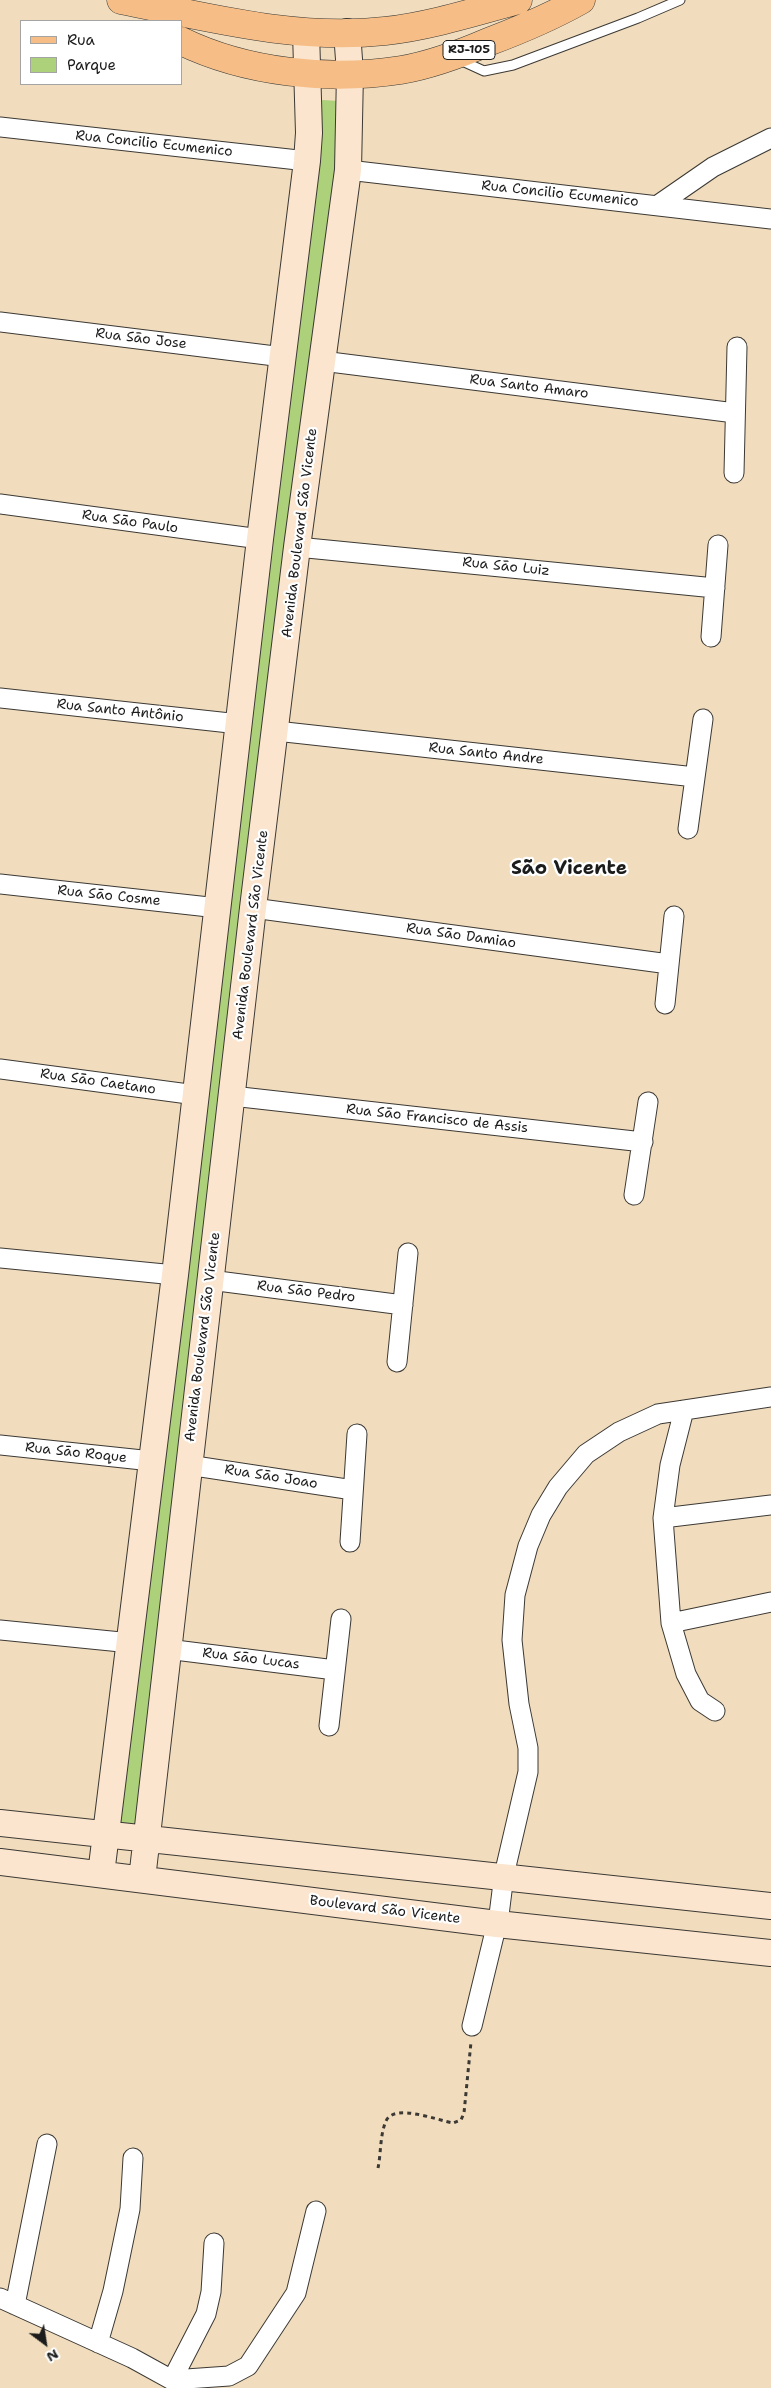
<!DOCTYPE html>
<html>
<head>
<meta charset="utf-8">
<style>
	body { margin:0 }
	#map { position:relative; width:771px; height:2388px; overflow:hidden; background:#f1ddbe; font-family:"Shantell Sans",sans-serif }
	canvas { display:block }
	.legend { position:absolute; left:20px; top:20px; width:162px; height:65px; box-sizing:border-box; background:#fff; border:1px solid #a4a4a4; margin:0; padding:6px 9px; list-style:none; font-size:15px; color:#1c1c1c }
	.legend li { display:flex; align-items:center; gap:10px; height:25px }
	.legend b { width:25px; border:1px solid #a4a4a4 }
	.north { position:absolute; left:20px; top:2318px; width:50px; height:50px; -webkit-text-stroke:4px #fff; paint-order:stroke; rotate:149deg; font-size:14px; font-weight:700; line-height:20px; text-align:center; color:#1c1c1c }
	.north::after { content:''; display:block; margin:auto; width:18px; height:22px; background:#1c1c1c; clip-path:polygon(50% 0,100% 100%,50% 72%,0 100%) }
</style>
</head>
<body>
<div id="map">
<canvas width="771" height="2388"></canvas>
<ul class="legend">
<li><b style="height:6px;background:#f6be86"></b>Rua</li>
<li><b style="height:14px;background:#add17a"></b>Parque</li>
</ul>
<div class="north">N</div>
</div>
<script>
const ctx = document.querySelector('canvas').getContext('2d');
ctx.lineJoin = 'round';
function paint(path, color) {
  ctx.fillStyle = color;
  ctx.fill(path, 'evenodd');
}
function stroke(path, color, width, dash) {
  ctx.strokeStyle = color;
  ctx.lineWidth = width;
  ctx.lineCap = dash ? 'butt' : 'round';
  ctx.setLineDash(dash || []);
  ctx.stroke(path);
}
function label(font, color, halo, rows, align = 'center') {
  ctx.font = font + ' "Shantell Sans",sans-serif';
  ctx.lineWidth = 4.5;
  ctx.setLineDash([]);
  ctx.textBaseline = 'middle';
  ctx.strokeStyle = halo;
  ctx.fillStyle = color;
  for (const [text, x, y, turn = 0] of rows) {
    ctx.save();
    ctx.translate(x, y);
    ctx.rotate((+turn || 0) * Math.PI / 180);
    ctx.textAlign = isNaN(turn) ? turn : align;
    if (halo) ctx.strokeText(text, 0, 0);
    ctx.fillText(text, 0, 0);
    ctx.restore();
  }
}
const green = new Path2D(`
	M323,100l15,1 9,6 -204,1716 -26,1 198,-1721z`);
const path = new Path2D(`
	M378,2168c3,-14 2,-34 8,-47 8,-18 51,-1 67,2l8,-3 3,-7 7,-71`);
const lane = new Path2D(`
	M460,60l24,11 29,-6 125,-47 42,-18`);
const street = new Path2D(`
	M0,127l307,34
	M348,170l423,49
	M658,205l55,-38 58,-29
	M0,322l283,35
	M322,361l413,52
	M734,473l3,-126
	M0,504l260,35
	M297,547l418,41
	M711,637l7,-92
	M0,698l239,26
	M276,731l419,46
	M688,829l15,-110
	M0,884l218,24
	M253,908l416,56
	M665,1004l9,-88
	M0,1069l196,26
	M232,1096l411,46
	M634,1195l14,-93
	M0,1258l175,17
	M210,1280l193,25
	M397,1362l11,-109
	M684,1410l-14,55 -7,53 8,105 100,-21
	M0,1445l152,16
	M188,1465l165,25
	M663,1518l108,-13
	M350,1542l7,-108
	M671,1623l15,51 14,27 15,10
	M0,1630l131,13
	M167,1649l168,21
	M329,1726l12,-107
	M472,2026l27,-111 5,-40 24,-103v-24l-9,-44 -7,-64 3,-45 13,-49 13,-31 17,-28 28,-33 33,-22 39,-18 113,-17
	M0,2298l132,60 40,22 57,-4 19,-10 48,-73 20,-82
	M15,2305l32,-161
	M98,2343l15,-52 17,-82 3,-51
	M172,2380l34,-66 5,-22 3,-49`);
const secondary = new Path2D(`
	M0,1823l771,83
	M0,1862l497,62 274,29
	M101,1874l74,-599 85,-736 47,-378 2,-28 -3,-101
	M142,1879l111,-971 44,-361 51,-377 2,-97 -3,-41`);
const primary = new Path2D(`
	M121,0c86,17 175,41 264,31 45,-5 89,-19 133,-31
	M181,41c66,32 148,40 220,29 30,-5 59,-16 87,-28 32,-12 63,-25 93,-42`);
const shields = [
	[469,50,52]
];
const shieldNames = [
	["RJ-105",469,50]
];
const streetNames = [
	["Rua Concilio Ecumenico",154,144,6],
	["Rua Concilio Ecumenico",560,194,6],
	["Rua Sāo Jose",141,339,7],
	["Rua Santo Amaro",529,387,7],
	["Rua Sāo Paulo",130,522,8],
	["Avenida Boulevard São Vicente",300,533,-83],
	["Rua Sāo Luiz",506,567,6],
	["Rua Santo Antônio",120,711,6],
	["Rua Santo Andre",486,754,6],
	["Rua Sāo Cosme",109,896,6],
	["Avenida Boulevard São Vicente",251,935,-83],
	["Rua Sāo Damiao",461,936,8],
	["Rua Sāo Caetano",98,1082,8],
	["Rua Sāo Francisco de Assis",437,1119,6],
	["Rua Sāo Pedro",306,1292,7],
	["Avenida Boulevard São Vicente",203,1337,-83],
	["Rua Sāo Roque",76,1453,6],
	["Rua Sāo Joao",271,1477,9],
	["Rua Sāo Lucas",251,1659,7],
	["Boulevard São Vicente",385,1910,7]
];
const districtNames = [
	["São Vicente",569,869]
];
paint(green, '#add17a');
stroke(lane, '#3c3934', 11);
stroke(street, '#3c3934', 21);
stroke(secondary, '#3c3934', 28);
stroke(primary, '#3c3934', 29);
stroke(path, '#3c3934', 3, [4, 4]);
stroke(lane, '#fff', 9);
stroke(street, '#fff', 19);
stroke(secondary, '#fbe5cf', 26);
stroke(primary, '#f6be86', 28);
for (const [x, y, w] of shields) {
  const box = new Path2D();
  box.roundRect(x - w / 2, y - 9.5, w, 19, 4);
  ctx.fillStyle = '#fff';
  ctx.fill(box);
  stroke(box, '#1c1c1c', 1);
}
label('bold 12px', '#1c1c1c', null, shieldNames);
label('14px', '#1c1c1c', '#fff', streetNames);
label('bold 19px', '#1c1c1c', '#fff', districtNames);
</script>
</body>
</html>
